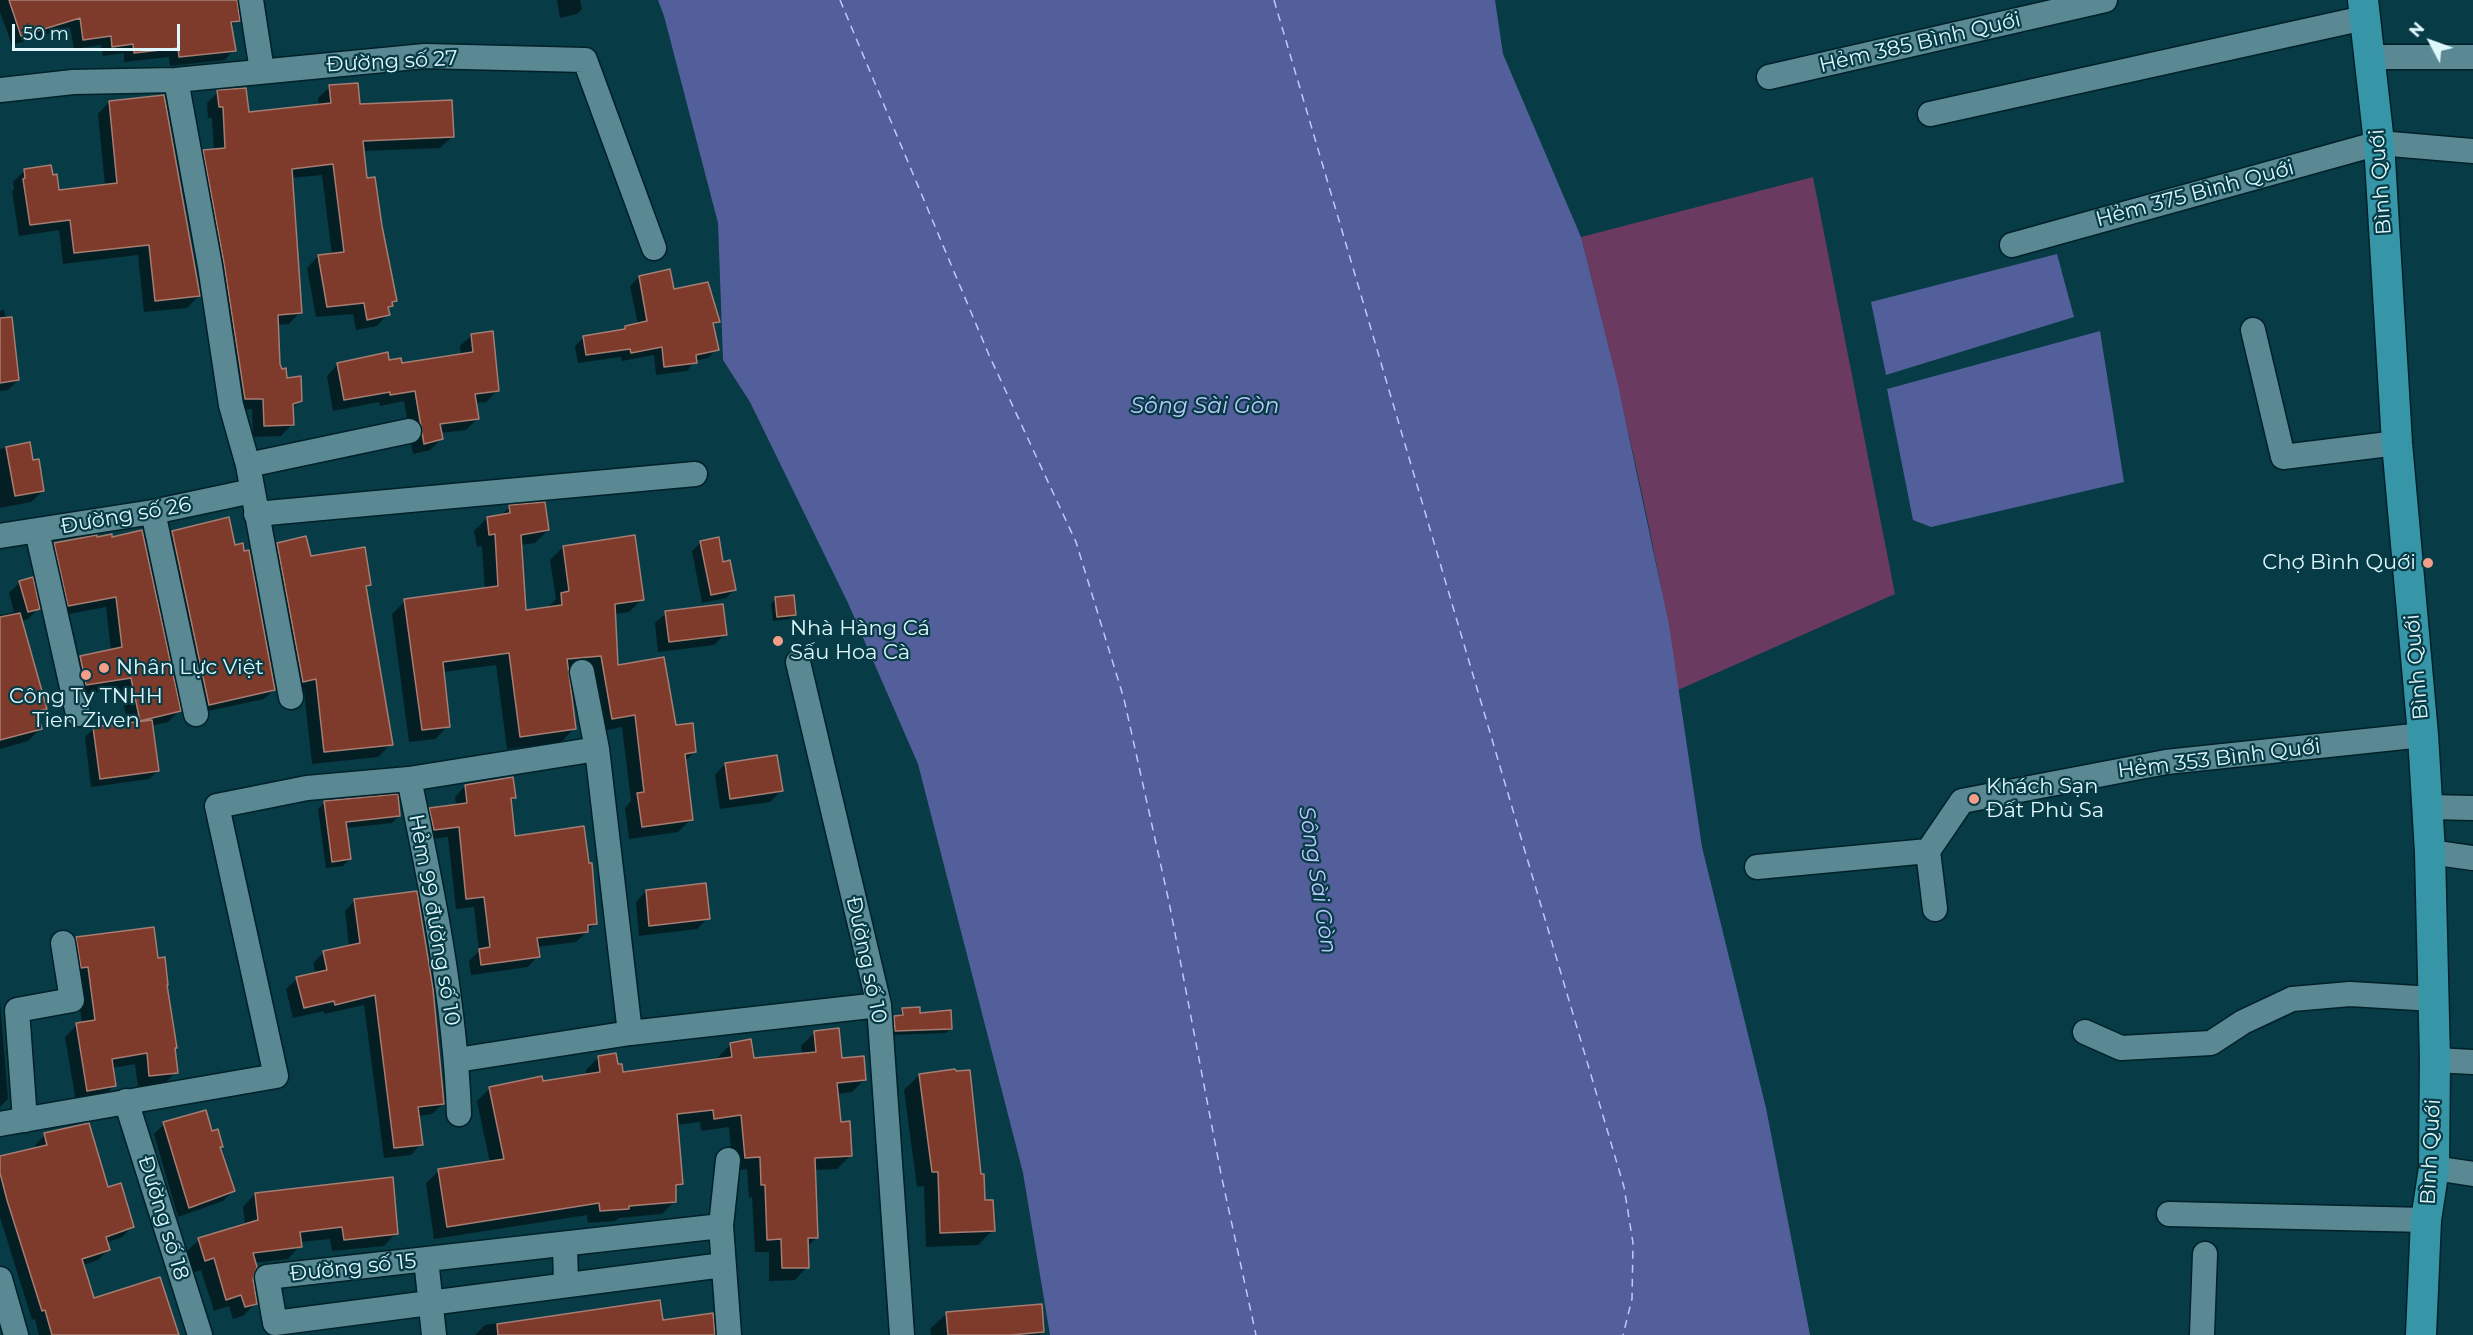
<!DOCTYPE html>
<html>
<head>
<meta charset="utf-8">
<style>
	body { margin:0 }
	#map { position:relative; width:2473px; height:1335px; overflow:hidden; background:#073b45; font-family:Montserrat,sans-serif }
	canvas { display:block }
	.north { position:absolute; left:2401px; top:12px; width:60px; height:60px; -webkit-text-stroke:4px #073b45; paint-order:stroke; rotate:311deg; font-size:16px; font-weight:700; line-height:24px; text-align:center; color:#def7fc }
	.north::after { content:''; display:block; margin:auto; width:21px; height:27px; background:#def7fc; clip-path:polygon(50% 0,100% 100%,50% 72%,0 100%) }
	.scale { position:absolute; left:12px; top:24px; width:168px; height:27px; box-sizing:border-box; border:3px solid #def7fc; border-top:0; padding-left:8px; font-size:18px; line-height:21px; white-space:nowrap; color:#def7fc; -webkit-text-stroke:4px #073b45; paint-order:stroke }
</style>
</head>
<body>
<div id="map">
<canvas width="2473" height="1335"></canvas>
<div class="north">N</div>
<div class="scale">50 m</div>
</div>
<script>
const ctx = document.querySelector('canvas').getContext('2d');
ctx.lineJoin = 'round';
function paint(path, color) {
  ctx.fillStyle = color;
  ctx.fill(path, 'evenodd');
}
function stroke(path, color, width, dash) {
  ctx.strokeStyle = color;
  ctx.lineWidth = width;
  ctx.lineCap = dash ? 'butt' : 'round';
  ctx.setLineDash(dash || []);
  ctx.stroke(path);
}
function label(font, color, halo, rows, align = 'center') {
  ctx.font = font + ' Montserrat,sans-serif';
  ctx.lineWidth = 4.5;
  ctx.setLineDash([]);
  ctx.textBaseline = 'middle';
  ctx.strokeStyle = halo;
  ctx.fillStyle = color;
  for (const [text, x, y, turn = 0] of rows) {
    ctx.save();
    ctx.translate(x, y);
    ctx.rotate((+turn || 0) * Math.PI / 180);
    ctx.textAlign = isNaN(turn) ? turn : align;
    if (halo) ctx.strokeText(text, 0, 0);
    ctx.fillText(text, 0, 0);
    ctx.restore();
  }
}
const green = new Path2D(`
	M1813,177l82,417 -217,96c-22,-153 -60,-303 -97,-453z`);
const water = new Path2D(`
	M658,0h837l8,54 78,183 37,148 51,240 33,222 64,261 44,227h-760l-27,-162 -105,-409 -70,-161 -98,-201 -27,-42 -5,-137 -54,-207z
	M2057,254l17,63 -188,58 -15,-73z
	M2100,331l24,151 -193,45 -18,-7 -26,-131z`);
const shadow = new Path2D(`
	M0,0h236l2,20 -8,8 4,22 -9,10 -55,6 -1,-9 -45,5v-9l-21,3 -2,-11 -27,4 -4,-22 -58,18 -12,-33z
	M557,0h23l2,9 -5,5 -17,4z
	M330,87l29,18 93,32 -12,11 -77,3 2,28 15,48 16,74 -9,9 1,4 -11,12 -21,4 -3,-16 -37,3 -9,-49 11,-12 14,-1 -10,-80 -31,3 9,134 -11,12 -12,1 3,45 21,30 -10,10 1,14 -11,12 -28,1 -1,-28 -19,1 -41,-247 12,-12h10l-2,-33h-4l-1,-15 11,-11 30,21 71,-7 -1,-8z
	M109,102l90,194 -12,12 -43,4 -6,-57 -75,9 -4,-34 -40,6 -7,-44 2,-3 -1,-7 12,-12 33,21 47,-5 -7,-72z
	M639,277l34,14 45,30 -6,6 5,22 -9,9 -13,3 -8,10 -31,4 -2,-20 -32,6 -1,-4 -43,6 -3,-17 9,-9 38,-6 4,-4 12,-2 -8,-39z
	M4,310l14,70 -10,10 -8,1v-80z
	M472,335l25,56 -11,11 -11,1 2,16 -11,11 -26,3 1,6 -11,11 -17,4 -9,-53 -24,5 -1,-4 -46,9 -6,-35 11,-12 50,-2 13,3 60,-10 -1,-9z
	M28,444l3,18 12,29 -12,11 -31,6v-59z
	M510,507l38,23 -13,13 -15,2 5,66 23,-4 8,-8 -6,-39 13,-13 79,52 -13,13 -15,2 2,52 79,86 -11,10 7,57 -13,13 -49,7 -4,-31 6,-7 -9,-74 -23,5 -11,-63 -21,1 7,59 -13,13 -54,7 -11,-84 -53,7 5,54 -13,13 -26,3 -17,-128 13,-13 80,-11 -3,-44 -5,1 -3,-16 13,-13 13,-2z
	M172,532l102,158 -10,9 -65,14 -36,-171z
	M96,537l83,174 -11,11 -17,4 7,45 -9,8 -58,8 -6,-50 9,-9 34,-4 -8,-36 -45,8 -6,-27 11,-11 31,-7 -5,-44 -48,9 -14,-60 11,-11z
	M701,542l21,21 12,27 -8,8 -24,5 -10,-52z
	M278,544l92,41 -5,4 26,155 -13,13 -66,7 -8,-73 -14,2 -25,-136z
	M20,582l18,27 -10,10 -7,2 24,88 -8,8 3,12 -12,12 -28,8v-134l14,-3 -5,-19z
	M776,599l19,15 -5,5 -17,2 -2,-17z
	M666,613l59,21 -11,11 -56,7 -3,-29z
	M725,764l56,27 -11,11 -50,7 -5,-34z
	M465,786l50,11 -5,5 4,36 81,86 -19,18 -39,5 1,9 -10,11 -57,8 -2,-14 10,-10 -5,-44 -18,2 -8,-72 -24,3 -4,-20 10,-11 26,-3 -1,-9z
	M325,802l74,14 -7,7 -47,5 5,31 -7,7 -17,2 -8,-59z
	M646,891l62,27 -11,11 -58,7 -3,-34z
	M355,900l88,204 -11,10 -14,2 3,28 -10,11 -27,3 -20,-153 -40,9v-3l-31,7 -7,-29 11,-10 19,-5 -3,-11 11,-11 25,-6 -4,-35z
	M77,938l96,111 3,23 -12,12 -26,3 -3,-23 -23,4 3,17 -12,12 -27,5 -11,-65 12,-12 5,-1 -6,-46 -11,-28z
	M0,1002l8,97 -8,8z
	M903,1009l15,6 33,13 -5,5 -55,2 -1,-13 8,-5z
	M814,1033l26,27 25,19 -13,13 -15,2 3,29 10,33 -13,13 -23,1 3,67 -10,10v20l-12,13 -26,1v-29h-14l-3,-55 -3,1 -2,-29 -14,2 -4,-44 -28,4 -1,-9 -23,3 4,59 -7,7 1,10 -13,13 -43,4 -4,3 -27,2 -1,-8 -153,24 -8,-56 13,-12 51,-8 -13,-62 13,-13 96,-12v-6l13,-13 18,9 5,8 97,-14 -1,-3 13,-13 22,16 49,-5 -1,-9z
	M919,1075l64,126 10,29 -15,15 -52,2 -2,-61 -7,1 -13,-97z
	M164,1124l47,9 11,13 -3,3 14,42 -10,10 -45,16 -24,-83z
	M45,1135l62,54 25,38 -10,10 -16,6 2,7 -10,10 -15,5 10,35 84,35h-138l-4,-16 -3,1 -32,-103v-59l36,-9 -1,-4z
	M255,1194l141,39 -12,13 -52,5 -2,-12 -30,3v4l-12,13 -34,4 -3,16 5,24 -13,13 -10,3 -4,-13 -15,5 -13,-41 -9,3 -6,-21 13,-12 46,-14 -2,-19z
	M659,1302l3,20 53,13h-240l10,-10z
	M947,1313l95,19 -3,3h-108l-1,-6z`);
const ferry = new Path2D(`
	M840,0l149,355 87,187 48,157 45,203 52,272 35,161
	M1274,0l350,1187 9,56 -1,56 -9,36`);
const building = new Path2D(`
	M9,0h228l3,21 -9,1 5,29 -57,6 -1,-9 -44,5 -1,-9 -21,3 -1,-11 -28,4 -3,-22 -59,18z
	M358,83l2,21 92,-4 2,37 -91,4 4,37 8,-1 7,49 15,75 -5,1 1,4 -5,1 2,8 -23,5 -3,-17 -37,4 -9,-52 26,-3 -11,-88 -41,5 10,144 -24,2 2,49 2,5 4,-1 1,10 14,-2 1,25 -9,3 1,21 -30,1 -1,-27h-18l-21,-136 -21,-113 22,-2 -2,-41h-4l-2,-17 29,-2 3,24 82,-9 -2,-18z
	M164,95l36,201 -45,5 -6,-56 -75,8 -4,-33 -40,5 -7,-46 2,-1 -1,-9 27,-4 2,10 4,-1 2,16 58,-7 -8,-82z
	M670,269l4,20 34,-7 12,40 -7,1 6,27 -23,5 1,8 -33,4 -2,-20 -31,6 -1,-4 -44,6 -3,-19 42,-7v-3l22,-5 -8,-45z
	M12,317l7,63 -19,3v-65z
	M493,331l6,60 -24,3 4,25 -39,5 3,15 -19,5 -9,-53 -25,4v-3l-46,8 -7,-37 51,-11 1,8 12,-2 1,5 71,-11 -2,-18z
	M30,442l3,18 6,-1 5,32 -29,5 -9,-49z
	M545,502l4,28 -28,5 5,75 36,-5 -1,-12 8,-2 -6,-45 72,-11 9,65 -29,4 3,61 46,-8 12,68 17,-2 3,29 -11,2 8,66 -51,7 -5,-34 7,-1 -9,-77 -23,4 -11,-63 -34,3 9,70 -56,8 -11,-84 -66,9 7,65 -28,3 -18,-131 94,-13 -3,-52 -6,1 -2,-18 23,-4 -1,-8z
	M229,517l6,28 8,-2 1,8 5,-1 26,140 -66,15 -37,-174z
	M142,530l39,181 -41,10 -9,-43 -45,7 -6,-29 42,-9 -6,-50 -48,9 -14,-63 43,-8v2l15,-3v3z
	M306,536l5,20 54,-9 6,38 -5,1 27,159 -69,7 -8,-73 -13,3 -26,-139z
	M719,537l4,25 7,-2 6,30 -25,5 -11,-54z
	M33,577l7,32 -12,3 -9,-31z
	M794,595l2,20 -19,2 -2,-20z
	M723,604l4,31 -58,7 -4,-31z
	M20,613l27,96 -10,2 5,18 -42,11v-123z
	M152,720l7,51 -59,8 -7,-52z
	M777,755l6,36 -53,8 -5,-36z
	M513,777l3,21h-5l4,38 69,-10 5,37h3l5,61 -9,1v7l-51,6 3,19 -59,8 -2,-16 11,-2 -6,-50 -18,2 -7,-72 -25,3 -5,-22 38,-5 -2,-18z
	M398,794l2,22 -54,6 5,37 -19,3 -8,-61z
	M706,883l4,36 -61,7 -3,-36z
	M417,891l16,98 11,115 -26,3 5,38 -29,3 -19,-153 -40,10 -1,-4 -30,7 -8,-31 31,-7 -4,-19 37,-8 -6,-44z
	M154,927l4,31 7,-1 3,28h-1l10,63h-2l3,25 -29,3 -2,-23 -35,6 4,27 -29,5 -11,-68 19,-3 -7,-53 -7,1 -5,-31z
	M920,1007v6l31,-3 1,19 -57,2 -1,-15 9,-1 -1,-7z
	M839,1028l3,30 22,-2 2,24 -29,3 4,39 9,-1 2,35 -37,2 3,80h-10l1,30h-27l-1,-29 -14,1 -2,-55h-4l-1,-28 -15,1 -4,-43 -27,4 -1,-9 -36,4 6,70 -7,1v17l-47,4v3l-29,2 -1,-8 -152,24 -9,-58 66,-10 -15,-72 53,-11 1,5 57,-9 -2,-16 18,-3 2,11h4l1,8 109,-15 -2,-14 21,-4 3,19 62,-6 -2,-21z
	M955,1069l1,2 14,-1 11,104h3l1,26h8l2,31 -55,2 -2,-61h-6l-13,-98z
	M206,1110l6,21 6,-2 5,18h-3l15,44 -46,17 -26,-86z
	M89,1123l19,64 13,-4 13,44 -28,10 4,13 -28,9 12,39 66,-21 19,58h-127l-7,-25 -3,1 -35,-111 -7,-27v-17l47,-11 -3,-12z
	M393,1177l5,57 -54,6 -2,-13 -42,5 2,15 -49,6 4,14 -4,12 4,25 -12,3 -4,-12 -15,5 -12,-42 -9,3 -7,-23 60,-18 -3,-27z
	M660,1300l3,20 50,-7 2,22h-217l-1,-11z
	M1042,1304l2,28 -33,3h-63l-2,-23z`);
const minor = new Path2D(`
	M251,0l11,71
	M2369,57h104
	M1769,77l336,-77
	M176,80l34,186 21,139 17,60 43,232
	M0,90l73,-8 103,-2 249,-24 160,4 69,188
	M1930,114l434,-96
	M2012,245l367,-102 94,8
	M2253,330l30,127 114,-14
	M248,465l161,-34
	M153,512l43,202
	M256,514l439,-40
	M37,531l41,183
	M0,536l153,-24 99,-21
	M798,662l81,343 23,330
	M582,672l15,77 33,284
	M409,779c23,110 46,222 50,335
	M2428,807l45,1
	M1928,851l7,58
	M2430,852l43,6
	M1757,867l171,-16 34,-50 204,-39 257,-27
	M2085,1032l36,16 90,-5 32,-21 49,-23 58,-5 84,5
	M457,1060l173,-27 249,-28
	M2435,1060l38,2
	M126,1101l74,234
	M25,1120l-8,-110 55,-10 -9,-57
	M0,1124l276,-48 -59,-270 90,-18 102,-9 188,-30
	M728,1160l-7,66 8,109
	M2434,1168l39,6
	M2169,1214l257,6
	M721,1226l-454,51 8,46 448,-58
	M565,1244l1,41
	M426,1259l8,76
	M0,1279l16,56
	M2202,1335l3,-81`);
const major = new Path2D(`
	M2363,0l16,143 18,300 26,292 7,117 5,208 -1,108 -8,52 -5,115`);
const markers = [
	[2428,563,6,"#f49e8a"],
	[778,641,6,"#f49e8a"],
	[104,668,6,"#f49e8a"],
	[86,675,6,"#f49e8a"],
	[1974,799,6,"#f49e8a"]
];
const streetNames = [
	["Hẻm 385 Bình Quới",1920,43,-13],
	["Đường số 27",392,62,-3],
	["Bình Quới",2381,182,-94],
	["Hẻm 375 Bình Quới",2195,194,-15],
	["Đường số 26",126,516,-10],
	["Bình Quới",2417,667,-95],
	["Hẻm 353 Bình Quới",2219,759,-7],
	["Hẻm 99 đường số 10",434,920,80],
	["Đường số 10",866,960,78],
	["Bình Quới",2431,1152,-87],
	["Đường số 18",163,1218,73],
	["Đường số 15",353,1268,-6]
];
const poiNames = [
	["Chợ Bình Quới",2416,563,"right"],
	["Nhà Hàng Cá",790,629],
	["Sấu Hoa Cà",790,653],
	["Nhân Lực Việt",116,668],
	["Công Ty TNHH",86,697,"center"],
	["Tien Ziven",86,721,"center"],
	["Khách Sạn",1986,787],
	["Đất Phù Sa",1986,811]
];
const waterNames = [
	["Sông Sài Gòn",1205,407],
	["Sông Sài Gòn",1317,880,81]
];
paint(green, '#6a3a61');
paint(water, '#535f9b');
paint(shadow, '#0007');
stroke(ferry, '#bcc9ff', 1.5, [8, 6]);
paint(building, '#7e3b2c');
stroke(building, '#a67d73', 1.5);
stroke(minor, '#002128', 27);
stroke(major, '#002128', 33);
stroke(minor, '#5a8994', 24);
stroke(major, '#3695a7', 30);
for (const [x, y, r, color] of markers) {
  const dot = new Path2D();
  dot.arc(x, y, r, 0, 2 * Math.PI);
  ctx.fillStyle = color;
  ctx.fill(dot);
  stroke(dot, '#073b45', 2);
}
label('21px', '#def7fc', '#073b45', streetNames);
label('21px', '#def7fc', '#073b45', poiNames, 'left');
label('italic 22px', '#bcc9ff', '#073b45', waterNames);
</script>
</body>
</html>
